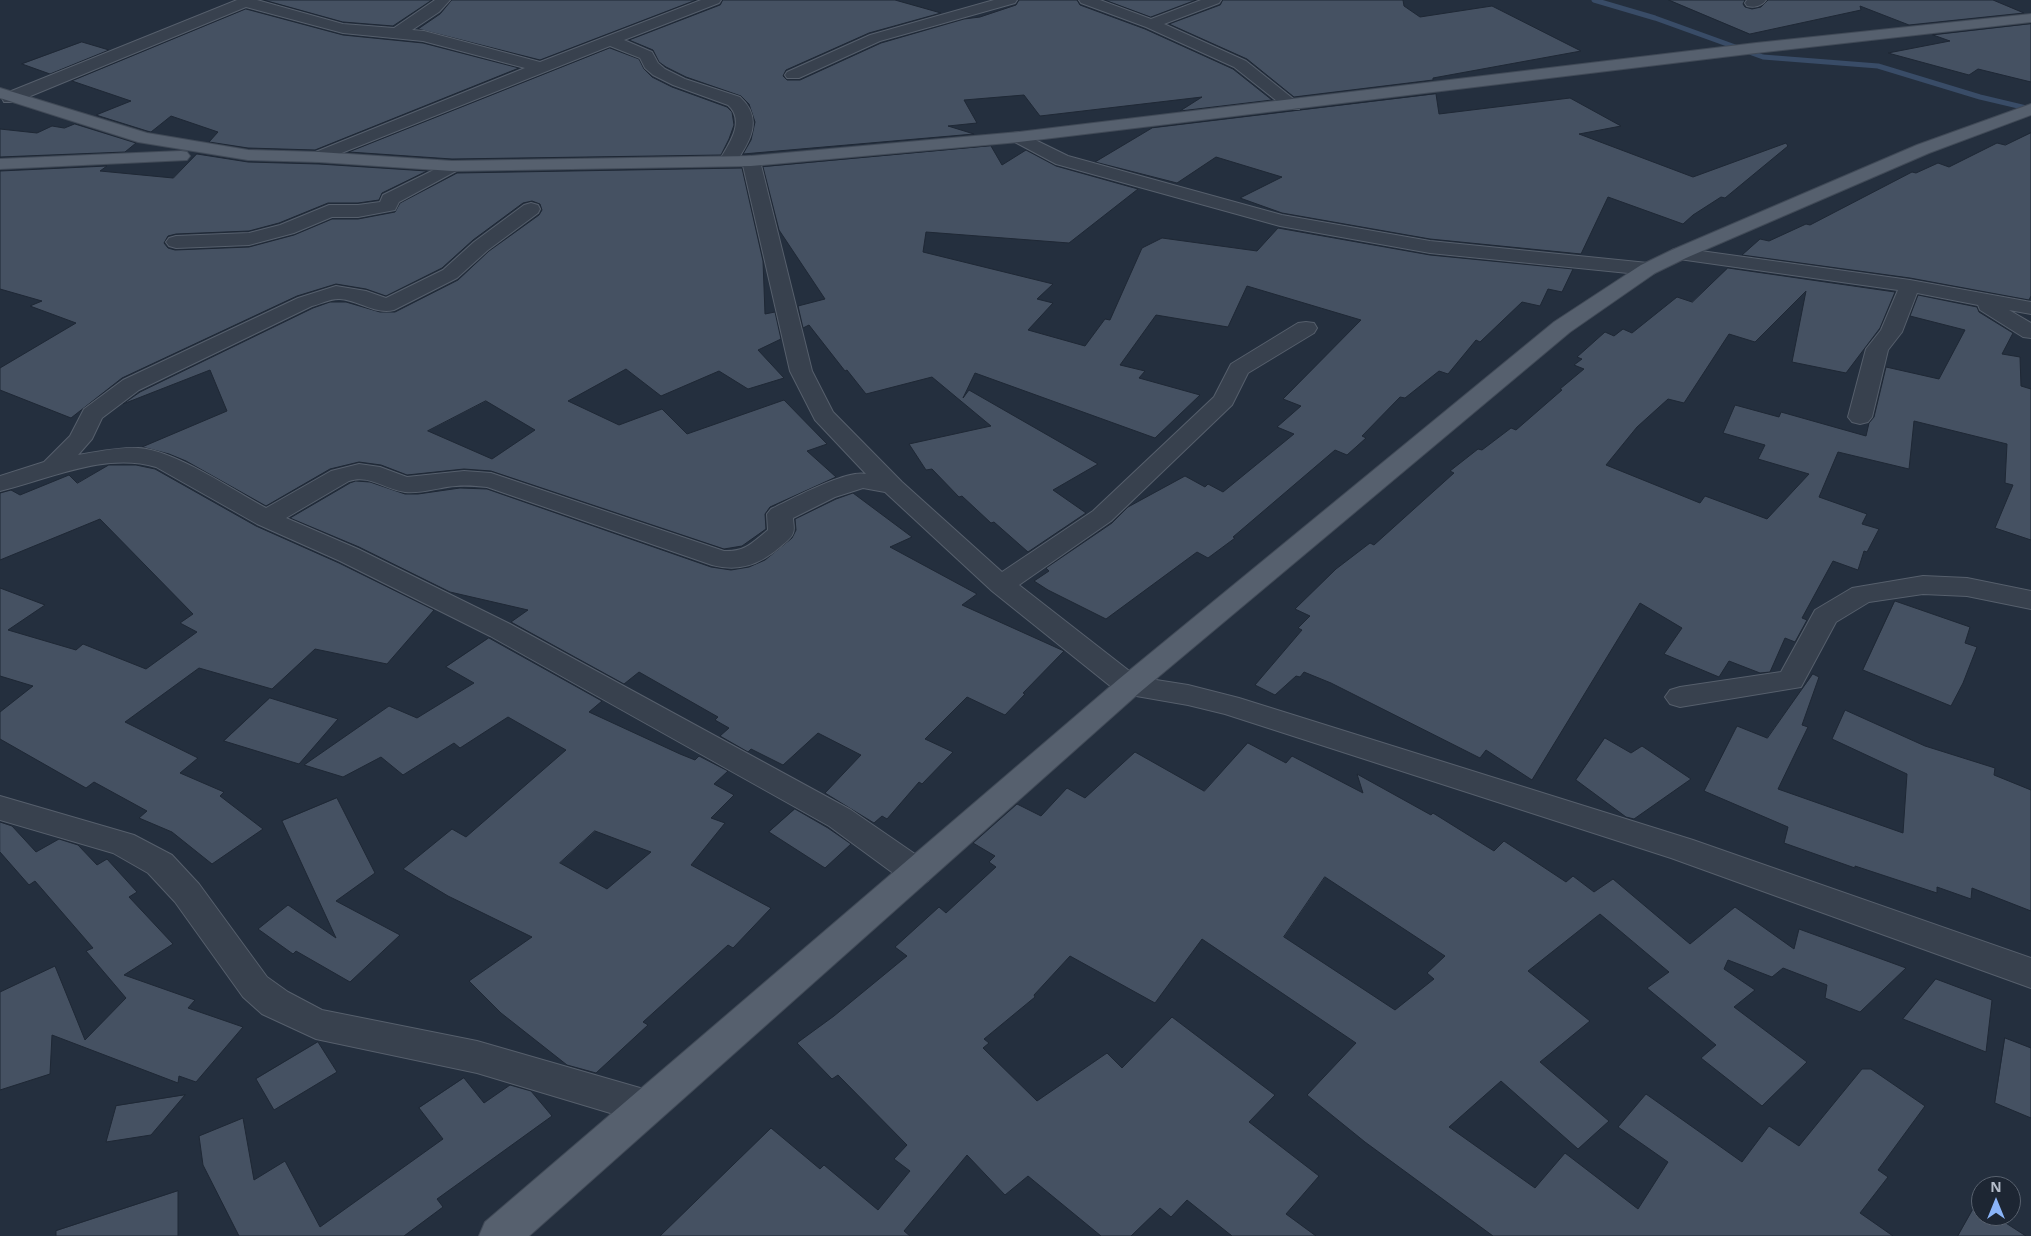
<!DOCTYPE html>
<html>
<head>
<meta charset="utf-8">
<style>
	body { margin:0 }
	#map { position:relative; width:2031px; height:1236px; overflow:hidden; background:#242f3e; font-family:"Open Sans",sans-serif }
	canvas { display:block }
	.north { position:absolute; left:1971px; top:1176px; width:50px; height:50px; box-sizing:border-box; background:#1d2633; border:1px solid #59626f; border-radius:50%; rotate:0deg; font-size:14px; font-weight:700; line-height:20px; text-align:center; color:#b4bcc9 }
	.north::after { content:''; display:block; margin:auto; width:18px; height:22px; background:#8ab4f8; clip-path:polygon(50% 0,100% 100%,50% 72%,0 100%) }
</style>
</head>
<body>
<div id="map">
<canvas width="2031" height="1236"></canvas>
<div class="north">N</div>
</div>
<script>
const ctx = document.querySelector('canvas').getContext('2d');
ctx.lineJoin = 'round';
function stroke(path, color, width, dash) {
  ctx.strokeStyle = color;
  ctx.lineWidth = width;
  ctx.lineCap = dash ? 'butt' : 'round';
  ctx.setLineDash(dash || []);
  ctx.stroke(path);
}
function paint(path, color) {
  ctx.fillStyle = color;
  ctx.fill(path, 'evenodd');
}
const stream = new Path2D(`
	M1594,0l61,18 108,39 115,9 102,31 51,12`);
const building = new Path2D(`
	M264,0h168l-39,26 -50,-4z
	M452,0h244l-156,60 -122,-31 22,-15z
	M723,0h172l46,13 -72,20 -83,37 -3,6 4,4h13l81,-37 83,-24 16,-2 36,-12 3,-5h58l3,5 65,24 88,40 39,31 -92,11 22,-14 -162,19 -16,-21 -60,5 13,23 -29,3 26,8 -231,20 8,-14 4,-18 -6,-18 -8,-8 -55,-19 -20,-10 -7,-5 -6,-12 -24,-10 91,-35z
	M1105,0h91l-45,17z
	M1223,0h180l1,6 16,11 72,-11 89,45 -148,27v2l-139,17 -47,-38 -78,-35 51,-19z
	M1669,0h76l-2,4 2,3 7,2 9,-2 7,-7h225l31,13 -115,12 -49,-19 1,4 -111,24z
	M246,9l97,26 80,8 96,25 -204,82 -67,-2 -39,-6 9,-10 -47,-16 -20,16 -4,-1 -51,-16 35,-14 -59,-20z
	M2031,24v58l-53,-13 -9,6 -81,-22 62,-12 -17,-6z
	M82,42l27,8 -59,24 -28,-10z
	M610,48l29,11 5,10 8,8 20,10 55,20 5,5 2,13 -5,14 -8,16 -269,4 -103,-7z
	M1436,94l3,20 131,-16 51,28 -42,8 114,43 93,-34 2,3 -63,52 -4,-1 -28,18 -10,9 -75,-27 -27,57 -151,-15 -148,-26 -42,-15 42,-21 -66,-20 -39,26 -82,-21 57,-34z
	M75,124l61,19 -11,9 -125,5v-28l37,4 15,-7 12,2z
	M2031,133v163l-2,4 -119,-22 -168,-23 18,-16 9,2 37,-17 4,1 102,-53 4,1 22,-10 11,4 48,-24 8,2z
	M991,146l11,19 24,-15 30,16 82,23 -69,54 -143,-11 -3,20 130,32 -16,15 16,4 -25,27 57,16 20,-27 5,1 32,-72 20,-10 95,13 21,-23 152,27 143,14 -11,23 -14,-3 -8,17 -18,-4 -42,40 -4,-2 -28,34 -9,-3 -34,27 -5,-1 -38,39 4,2 -19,17 -12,-5 -102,87 2,1 -27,20 -11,-6 -91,67 -58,-29 -14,-9 15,-10 -3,-3 66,-45 16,-16 57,-31 20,11 3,-3 15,8 71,-58 -17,-7 24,-21 -18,-7 78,-79 -114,-34 -19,41 -72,-12 -36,50 25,6 -6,7 61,17 -45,43 -180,-65 -12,25 6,-8 129,74 -45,26 33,23 -58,39 -34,-30 -3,1 -29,-27 -3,1 -27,-28 -6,1 -17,-26 82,-18 -59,-49 -66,17 -19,-24 -2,1 -36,-46 -6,3 -5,-22 27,-7 -46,-69 -16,-63z
	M197,154l51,8 71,2 108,7 -45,22 -3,7 -21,3h-30l-49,20 -30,8 -73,3 -8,2 -4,7 4,5 7,2 74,-3 45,-12 38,-16h26l37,-7 5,-9 57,-30 285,-5 21,93 2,53 10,-2 6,27 -23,11 26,28 -36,11 -29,-18 -58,25 -35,-27 -58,32 51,24 43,-16 25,25 97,-34 43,44 -20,7 29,26 -66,30 -5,7 1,15 -24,17 -18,3 -233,-78 -27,-2 -57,6 -26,-10 -22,-3 -29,7 -64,37 -80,-45 -17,-7 -27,-7 85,-36 -17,-41 -87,34 17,-12 173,-84 17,-6h16l34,10h15l63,-32 31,-29 50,-36 3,-5 -2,-6 -8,-3 -9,2 -50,37 -31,28 -56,28 -20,-7 -30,-5 -39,12 -175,82 -51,40 -71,-28v-22l76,-45 -46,-17 12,-5 -42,-12v-118l107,-5 -7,5 73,7zM486,401l49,29 -43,29 -64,-28z
	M1728,268l167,24 -15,36 -34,45 -54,-11 14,-71 -51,51 -26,-8 -45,69 -16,-4 -31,28 -31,38 94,38 5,-7 62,23 42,-45 -51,-15 7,-14 -42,-12 12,-28 44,12 2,-5 85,24 3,-13 5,-6 12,-50 53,12 26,-49 -55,-14 8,-21 59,12 2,5 34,21 -11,21 18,3 1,29 10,3v151l-36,-12 18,-43 -8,-2 2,-39 -93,-23 -5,48 -71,-17 -19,45 48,17 -5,10 17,5 -12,23 -3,-1 -6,19 -25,-9 -31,57 5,2 -12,22 -10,-4 -15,34 -10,1 -31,-12 -10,16 -55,-23 18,-26 -42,-25 -108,177 -46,-30 -6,8 -149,-75 -27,-11 -4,5 -4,-1 -21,19 -20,-10 47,-55 -4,-2 12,-12 -15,-7 41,-40 34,-26 4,2 80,-72 -4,-2 28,-22 4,1 29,-22 5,2 46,-40 -2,-1 24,-20 -10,-4 8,-6 -5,-2 28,-25 9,4 9,-7 9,4 45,-36 15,5z
	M109,465h27l19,4 101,57 83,37 95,47 -47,54 -72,-15 -43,40 -73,-21 -74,54 73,36 -18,15 44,19 -4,4 43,33 -51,35 -40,-32 -33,-14 8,-7 -53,-29 -8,6 -86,-49v-27l33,-26 -33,-10v-88l45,17 -37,25 68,20 7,-6 63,25 51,-37 -17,-9 13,-9 -93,-95 -100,41v-67l11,-3 9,5 49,-20 8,8z
	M356,481l14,1 35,12h13l42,-6 27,1 224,78 20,3 18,-3 16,-7 27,-22 4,-8 -1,-11 41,-20 17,-6 59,44 -22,10 87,47 -15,11 102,46 -41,42 2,1 -20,21 -38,-18 -42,42 28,13 -31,32 -3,-2 -32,37 -5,-3 -8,7 -49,-30 36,-38 -43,-22 -35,32 -32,-16 -3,3 -28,-16 9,-8 -14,-8 3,-3 -79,-45 -15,12 -113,-62 17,-12 -78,-18 -91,-45 -69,-29 60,-35z
	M1895,601l75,26 -5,16 12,4 -14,36 -12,23 -88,-36z
	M489,638l113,63 -13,11 91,42 15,6 4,-4 29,15 -14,13 20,11 -23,23 14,5 -34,42 80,43 -38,40 -5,-3 -85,77 5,3 -52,48 -29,-8 -66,-52 -32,-32 63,-44 -84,-41 -45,-27 49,-40 14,8 100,-87 -58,-33 -48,31 -6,-5 -51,32 -22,-18 -38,20 -39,-12 85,-59 28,12 57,-35 -28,-16zM595,831l56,21 -44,37 -47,-26z
	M1813,674l6,3 -17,48 6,2 -30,62 125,44 4,-59 -75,-35 13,-29 80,36 70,22 -1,7 37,15v121l-59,-23 -1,11 -34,-12v6l-82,-27v2l-71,-25 4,-16 -84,-36 33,-65 30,12z
	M270,698l68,21 -39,45 -75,-23z
	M1605,738l26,15 11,-7 49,33 -57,40 -8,-2 -50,-37z
	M1248,743l38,20 6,-7 71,37 -6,-19 74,41 2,-2 61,38 10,-10 62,41 7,-6 21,16 19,-13 77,65 45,-37 59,42 5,-20 107,39 -46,44 -35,-14 2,-13 -44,-17 -11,9 -44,-17 -4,9 31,21 -21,17 73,55 -45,44 -61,-48 15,-13 -69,-57 22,-16 -69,-58 -72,57 62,50 -50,41 69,59 -31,28 -77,-68 -52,46 86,61 30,-35 73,56 30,-47 -50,-35 28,-33 96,68 27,-36 30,20 63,-77h9l54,37 -47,64 10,7 -28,36 33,23h-400l-128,-94 -58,-47 49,-52 -154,-104 -47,64 -85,-47 -36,39 1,2 -51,42 5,4 -6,5 54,53 70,-48 15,15 50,-51 103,78 -26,27 70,54 -33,38 30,22h-84l-45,-36 -16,17 -11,-9 -29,28h-30l-73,-60 -23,19 -38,-40 -63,76 6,5h-250l111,-108 49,41 4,-4 54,45 32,-39 -16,-12 13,-14 -69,-70 -6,4 -35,-36 37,-27 73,-60 -12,-9 44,-40 7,6 50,-46 -7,-5 6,-6 -22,-13 44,-39 24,12 26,-28 18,10 50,-46 69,39zM1325,877l120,79 -18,17 7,6 -39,31 -111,-73z
	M337,798l38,75 -39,28 64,34 -50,47 -54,-31 -3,3 -35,-25 30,-24 48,33 -54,-117z
	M795,809l33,19 23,16 -26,24 -56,-36z
	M0,822l12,4 24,26 23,-13 19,6 19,20 10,-6 30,33 -8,5 44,47 -49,31 71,25 -7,8 55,19 -47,55 -17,-6 -1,7 -126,-48 -2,39 -50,16v-98l55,-26 30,74 41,-42 -40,-47 7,-3 -58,-67 -6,4 -29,-33z
	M1936,979l56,21 -6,52 -83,-33z
	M2005,1038l26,10v70l-36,-15z
	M318,1042l19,30 -63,38 -18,-31z
	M464,1078l20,25 26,-18 21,6 21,25 -115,83 6,8 -39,29h-165l-36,-71 -4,-29 44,-18 11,62 31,-19 35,66 123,-88 -24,-31z
	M185,1095l-34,40 -45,7 10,-36z
	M178,1191v45h-122v-5z
	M1976,1204l5,3v9h14l31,20h-68z`);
const minor = new Path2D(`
	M237,0h20l86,24 51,4 41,-28h15l-11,12 -27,18 12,1 116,31 161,-62h20l-2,3 -95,37 28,12 6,11 7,6 20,10 55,18c24,22 10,45 -6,68l-6,1 -6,-1 -3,-4c10,-17 27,-40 9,-56l-55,-20 -20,-10 -8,-7 -5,-10 -30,-12 -291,116 -6,-1 -3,-4 3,-4 212,-85 -102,-27 -80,-8 -97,-26 -230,95h-12l-2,-4 2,-4z
	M994,0h23l-2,3 -135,38 -81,37h-12l-2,-3 2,-3 83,-37z
	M1079,0h21l51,19 50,-19h20l-2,3 -55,21 82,37 55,44 -2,4h-12l-53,-42 -88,-40 -65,-24z
	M1747,0h19c-4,6 -12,8 -19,6l-2,-3z
	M1019,132l49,24 214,59 148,26 218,22 7,2 3,4 -3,4 -7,2 -218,-22 -150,-27 -224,-62 -43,-23 -3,-4 3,-4z
	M751,156l6,1 3,4 52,210 21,41 69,70 100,90 91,-61 121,-114 17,-33 67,-41 8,-1 8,1 3,5 -3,5 -66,40 -16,32 -121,116 -92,64 118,92 51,8 51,13 454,142 338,118v30l-360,-130 -446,-144 -37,-9 -69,-12 -127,-102 -107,-99 -22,-4 -28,9 -42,21c0,4 2,11 0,15 -2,6 -9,10 -13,14 -21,18 -41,25 -68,18l-225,-78c-10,-1 -21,-2 -31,-1 -17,1 -34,8 -51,6 -21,-3 -36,-18 -56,-11l-63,37 72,31 152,75 341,186 77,53 4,9 -4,9 -12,4 -12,-4 -75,-55 -339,-190 -150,-75 -83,-37 -101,-57c-52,-15 -106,12 -156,24v-15l44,-14 26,-26 14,-27 39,-29 175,-82 38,-12 30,5 20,7 57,-28 31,-28 50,-37 7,-2 7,2 2,4 -2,4 -50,37 -31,28 -63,32c-18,5 -36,-10 -54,-11 -9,-1 -19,5 -28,7l-173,84 -37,28 -10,21 -14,16c20,-3 40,-8 60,-7 35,1 96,43 128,60l65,-37 28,-7 21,3 27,10 57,-6 27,2 233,78c21,1 28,-8 44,-21l-1,-16 4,-5c19,-9 76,-40 95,-35l-51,-54 -25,-49 -48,-210 3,-4z
	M452,161l6,1 3,4 -3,4 -59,32 -4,8 -37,7h-26l-38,16 -45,12 -73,3 -7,-2 -3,-4 3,-4 7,-2 73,-3 31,-8 49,-20h29l22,-3 3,-7z
	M1679,248l231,32 121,22v12l-22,-4 22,13v15l-8,-1 -43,-27 -2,-5 -61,-12 -15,39 -14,18 -16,67 -4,5 -8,2 -8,-2 -4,-5 18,-68 15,-19 17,-40 -226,-32 -3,-4 3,-4z
	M1923,576l44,2 64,13v18l-64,-13 -44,-2 -54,8 -33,20 -35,65 -121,20 -10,-3 -5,-7 5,-7 10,-3 101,-15 34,-62 37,-22z
	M0,796l134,39 38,20 27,29 68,93 21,15 34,18 155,31 170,49 13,5 6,12 -6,12 -13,5 -170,-51 -161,-34 -54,-25 -19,-17 -68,-95 -27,-29 -35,-20 -113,-33z`);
const major = new Path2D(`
	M2031,14v8l-275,31 -737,89 -268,24 -299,5 -133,-9 -71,-2 -110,-18 -138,-44v-10l147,45 101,17 71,2 133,9 299,-5 268,-24 737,-89z
	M2031,104v11l-102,38 -243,105 -31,15 -85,59 -431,361 -610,543h-50l6,-14 634,-543 435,-357 87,-57 31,-15 245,-105z
	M181,151l6,1 3,4 -3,4 -187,9v-10z`);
stroke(stream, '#394c67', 5);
paint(building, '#455162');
stroke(building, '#1f2835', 1);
stroke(minor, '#565f6c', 2);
stroke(major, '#414a57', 2);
paint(minor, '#38414e');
paint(major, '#56606e');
</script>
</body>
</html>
